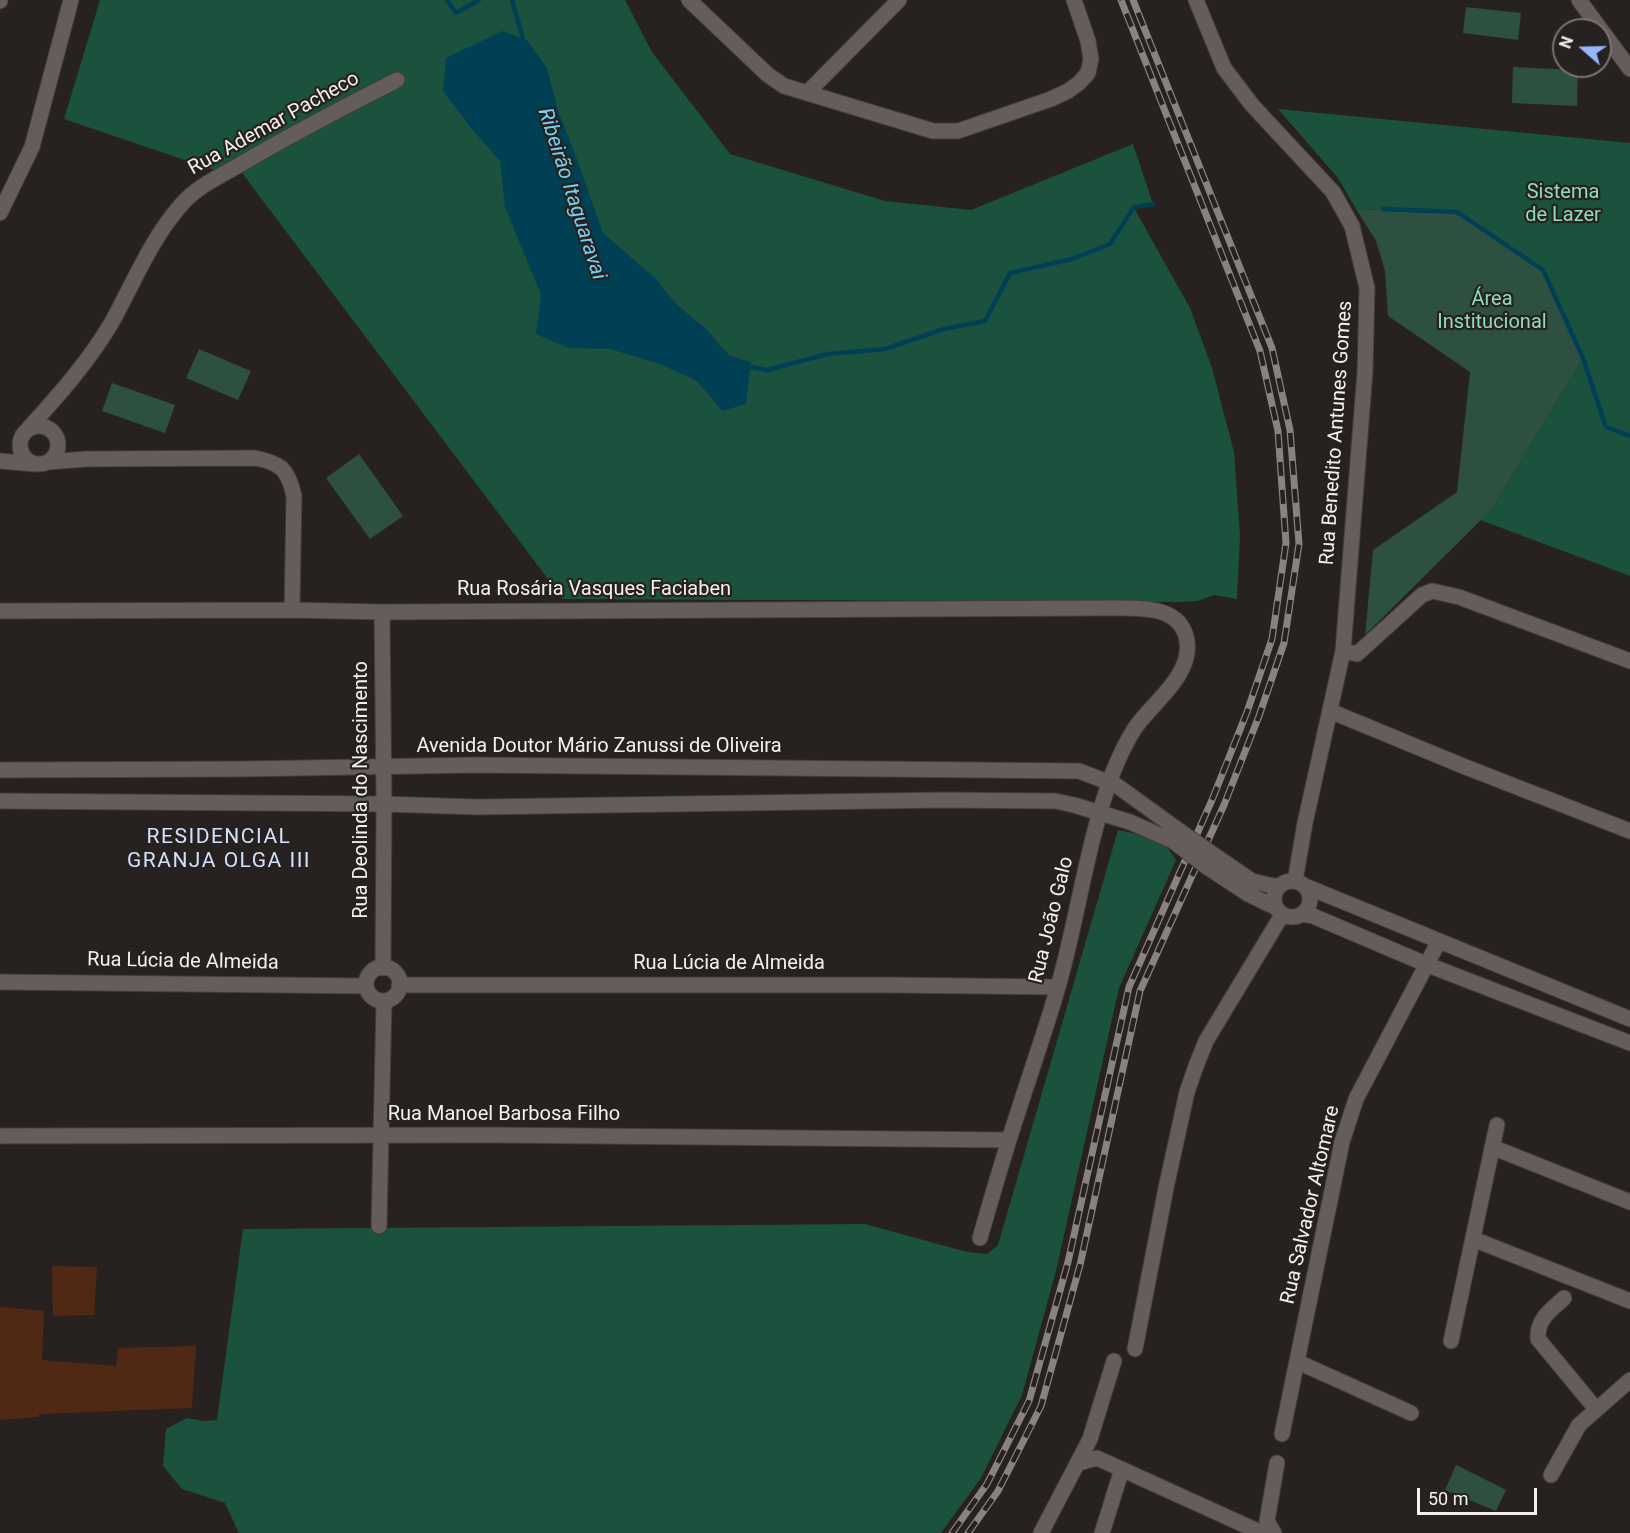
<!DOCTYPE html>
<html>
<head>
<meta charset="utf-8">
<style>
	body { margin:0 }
	#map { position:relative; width:1630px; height:1533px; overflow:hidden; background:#27211f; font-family:Roboto,sans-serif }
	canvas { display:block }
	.north { position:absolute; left:1552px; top:18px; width:60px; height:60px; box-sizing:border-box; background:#27211f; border:2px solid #797472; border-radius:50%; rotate:290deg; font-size:16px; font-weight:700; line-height:24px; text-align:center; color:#f4f0ee }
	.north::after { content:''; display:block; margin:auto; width:21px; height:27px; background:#94b7fd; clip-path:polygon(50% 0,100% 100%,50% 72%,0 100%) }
	.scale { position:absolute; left:1417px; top:1488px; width:120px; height:27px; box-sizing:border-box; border:3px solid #f4f0ee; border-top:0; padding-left:8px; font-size:18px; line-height:21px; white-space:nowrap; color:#f4f0ee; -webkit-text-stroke:4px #27211f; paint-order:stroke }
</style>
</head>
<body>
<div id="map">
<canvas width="1630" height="1533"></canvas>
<div class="north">N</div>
<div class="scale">50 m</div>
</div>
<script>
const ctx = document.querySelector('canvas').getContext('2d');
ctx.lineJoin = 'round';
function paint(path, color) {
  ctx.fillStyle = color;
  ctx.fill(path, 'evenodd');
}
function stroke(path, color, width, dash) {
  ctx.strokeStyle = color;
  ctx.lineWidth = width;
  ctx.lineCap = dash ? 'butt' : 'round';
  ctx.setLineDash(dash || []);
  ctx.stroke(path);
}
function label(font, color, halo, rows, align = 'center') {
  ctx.font = font + ' Roboto,sans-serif';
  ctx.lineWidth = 4.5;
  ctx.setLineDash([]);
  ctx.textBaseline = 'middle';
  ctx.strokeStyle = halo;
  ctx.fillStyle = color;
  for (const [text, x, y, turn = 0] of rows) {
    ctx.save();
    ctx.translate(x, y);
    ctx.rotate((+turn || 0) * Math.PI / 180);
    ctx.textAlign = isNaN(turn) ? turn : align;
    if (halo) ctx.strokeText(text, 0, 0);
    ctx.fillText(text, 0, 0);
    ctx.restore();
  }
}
const green = new Path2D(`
	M1466,7l55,6 -3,27 -55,-7z
	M1513,67l65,3 -1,36 -65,-3z
	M1356,209l101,4 86,57 40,88 -91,151 -127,126 8,-85 84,-58 13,-120 -82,-56 -3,-45 -9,-30z
	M199,349l52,22 -13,29 -52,-22z
	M112,383l63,22 -10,28 -63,-22z
	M359,454l44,62 -33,23 -44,-61z
	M1456,1465l50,25 -10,21 -51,-21z`);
const forest = new Path2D(`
	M100,0h525l27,52 78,102 155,47 86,9 162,-66 20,60 -19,4 56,100 22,60 22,84 6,84 -3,63 -23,-4 -17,6 -20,1 -614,-3 -318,-422 -9,-17 -19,11 -153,-52z
	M1278,109l352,34v433l-150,-56 12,-11 91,-151 -40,-88 -86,-57 -101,-4 -18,-31z
	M1118,830l29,6 18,8 11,16 -57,128 -63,283 -34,124 -41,83 -40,55h-702l-14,-30 -43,-14 -19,-23 3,-37 21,-11 17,3 13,-1 26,-191 622,-5 102,28 20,2 11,-9z`);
const water = new Path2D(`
	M502,31l25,9 20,28 11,43 16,40 29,82 53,46 21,26 29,24 24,27 21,6 -5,42 -24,7 -25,-30 -37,-17 -50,-15 -41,-1 -33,-14 5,-39 -36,-88 -5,-46 -29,-33 -28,-37 3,-33z`);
const stream = new Path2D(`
	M447,0l9,13 23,-13
	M512,0l12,42
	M1383,209l74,3 86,58 40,88 23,69 24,9
	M746,366l21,4 61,-16 57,-5 59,-20 41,-8 25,-48 62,-14 38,-15 24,-37 19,-3`);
const building = new Path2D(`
	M52,1266l45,1 -3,48 -41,1z
	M0,1307l44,4 -2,49 74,6 2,-18 78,-2 -4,62 -153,6v3l-39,3z`);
const minor = new Path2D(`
	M689,0l79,75 16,11 149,45h25l93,-32 17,-8 11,-8 9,-10 3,-14 -3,-18 -14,-41
	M1196,0l28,68 28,37 81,87 19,34 15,62 -2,84 -22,279 -38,172 -10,58
	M1579,0l51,69
	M0,1v-1
	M807,93l92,-93
	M0,213l32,-66 39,-147
	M20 445a19 19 0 1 1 38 0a19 19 0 1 1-38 0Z
	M28,429c31,-34 61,-68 84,-107 22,-40 39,-83 69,-117 16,-19 40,-29 60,-41 51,-30 103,-57 156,-84
	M0,461l35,3
	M48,462l38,-3 169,-1c26,5 33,11 39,38l-2,114
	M0,611l292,-1 90,2 722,-4c29,1 77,-6 83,33 5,35 -34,61 -52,87 -9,14 -16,29 -22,44 -26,70 -35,145 -55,215 -12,42 -27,84 -40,125 -14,42 -26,84 -38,126
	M382,612l2,192 -1,164
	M1343,651l14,3 65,-59 10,-4 27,6 171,64
	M1330,711l133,55 167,65
	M0,770l242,-1 234,-4 603,6 37,14 65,47
	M0,801l384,3 93,3 466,-7 112,1 19,4 56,17 43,19
	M1214,855l38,26 26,6
	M1207,867l41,27 27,13
	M1274 899a18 18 0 1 1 36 0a18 18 0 1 1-36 0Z
	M1305,886l325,133
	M1302,914l11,2 115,49 202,78
	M366 984a17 17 0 1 1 34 0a17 17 0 1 1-34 0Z
	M0,982l366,4
	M399,985h489l170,2
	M0,1136l490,-1 519,5
	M1492,1147l138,55
	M379,1226l5,-225
	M1473,1239l157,62
	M1564,1298c-14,13 -27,21 -26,41l58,70
	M1451,1341l46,-216
	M1135,1349l31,-161 21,-96 9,-26 10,-25 76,-126
	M1298,1362l113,51
	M1282,1434l60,-292 14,-43 83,-158
	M1079,1463l18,-5 165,75
	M1551,1475l28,-50 51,-45
	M1041,1533l49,-94 24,-78
	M1102,1533l20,-64
	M1274,1533l-7,-12 10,-58`);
const rail = new Path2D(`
	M952,1533l35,-49 42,-83 39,-139 61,-275 83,-187 35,-88 25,-73 14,-96 -8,-112 -18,-80 -139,-351
	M968,1533l30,-42 43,-85 39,-141 60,-274 84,-186 35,-89 25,-73 15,-99 -9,-114 -18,-82 -139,-348`);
const minorBridge = new Path2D(`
	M1181,832l33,23
	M1173,841l34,26`);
const streetNames = [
	["Rua Ademar Pacheco",274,124,-29],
	["Rua Benedito Antunes Gomes",1337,433,-86],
	["Rua Rosária Vasques Faciaben",594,590],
	["Avenida Doutor Mário Zanussi de Oliveira",599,747],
	["Rua Deolinda do Nascimento",362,790,-90],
	["Rua João Galo",1052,920,-76],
	["Rua Lúcia de Almeida",183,962,1],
	["Rua Lúcia de Almeida",729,964],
	["Rua Manoel Barbosa Filho",504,1115],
	["Rua Salvador Altomare",1311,1205,-77]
];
const parkNames = [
	["Sistema",1563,193],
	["de Lazer",1563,216],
	["Área",1492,300],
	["Institucional",1492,323]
];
const waterNames = [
	["Ribeirão Itaguaravai",571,194,72]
];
const neighbourhoodNames = [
	["RESIDENCIAL",219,838],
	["GRANJA OLGA III",219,862]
];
paint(green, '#2e5041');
paint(forest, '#1b523d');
paint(water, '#004055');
stroke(stream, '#004055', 4.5);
paint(building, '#512814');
stroke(minor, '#423d3b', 17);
stroke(minor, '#645d5a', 15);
stroke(rail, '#888381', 7);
stroke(rail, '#27211f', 4.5, [14]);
stroke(minorBridge, '#423d3b', 17, []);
stroke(minorBridge, '#645d5a', 15);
label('20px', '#f4f0ee', '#27211f', streetNames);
label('20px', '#8cdfba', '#27211f', parkNames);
label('italic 21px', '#77cff2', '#27211f', waterNames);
ctx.letterSpacing = '1.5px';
label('21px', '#d2e0fb', '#27211f', neighbourhoodNames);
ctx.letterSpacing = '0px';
</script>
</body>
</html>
